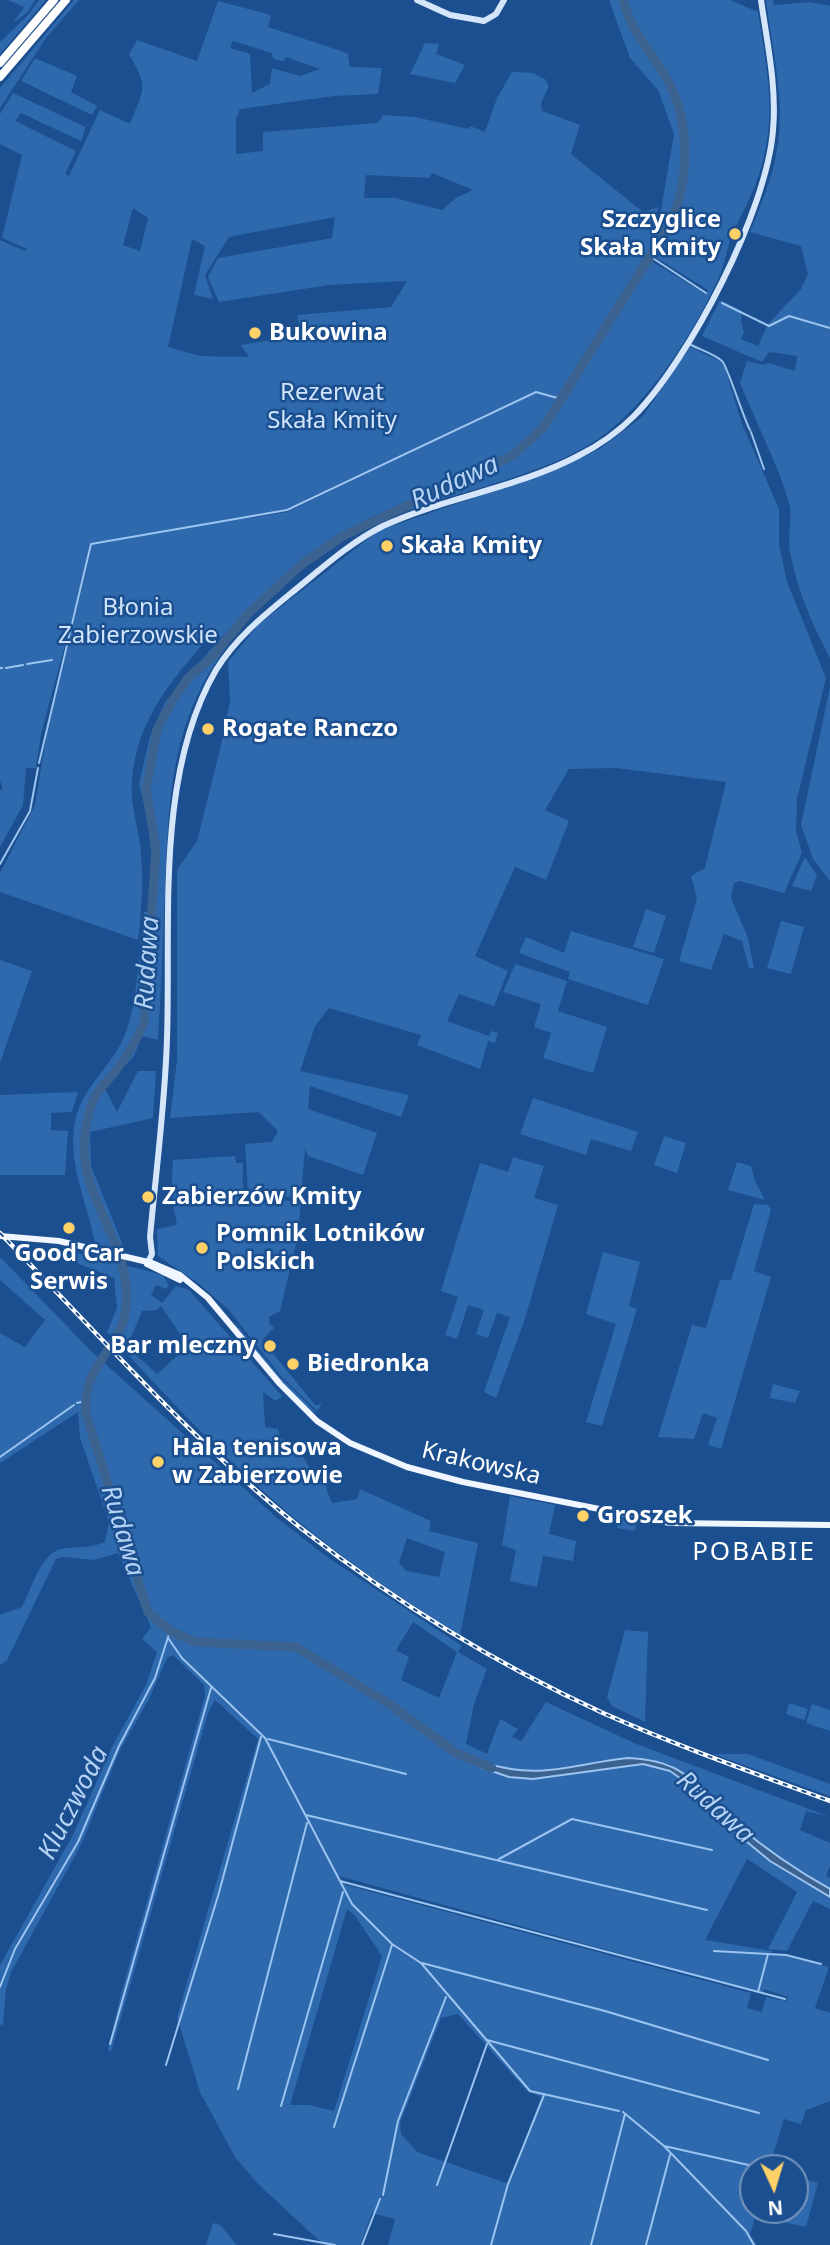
<!DOCTYPE html>
<html>
<head>
<meta charset="utf-8">
<style>
	body { margin:0 }
	#map { position:relative; width:830px; height:2245px; overflow:hidden; background:#1b4f8f; font-family:"Noto Sans",sans-serif }
	canvas { display:block }
	.north { position:absolute; left:739px; top:2154px; width:70px; height:70px; box-sizing:border-box; background:#1b4f8f; border:2px solid #7695bc; border-radius:50%; rotate:176deg; font-size:19px; font-weight:700; line-height:28px; text-align:center; color:#fff }
	.north::after { content:''; display:block; margin:auto; width:24px; height:32px; background:#ffd166; clip-path:polygon(50% 0,100% 100%,50% 72%,0 100%) }
</style>
</head>
<body>
<div id="map">
<canvas width="830" height="2245"></canvas>
<div class="north">N</div>
</div>
<script>
const ctx = document.querySelector('canvas').getContext('2d');
ctx.lineJoin = 'round';
function paint(path, color) {
  ctx.fillStyle = color;
  ctx.fill(path, 'evenodd');
}
function stroke(path, color, width, dash) {
  ctx.strokeStyle = color;
  ctx.lineWidth = width;
  ctx.lineCap = dash ? 'butt' : 'round';
  ctx.setLineDash(dash || []);
  ctx.stroke(path);
}
function label(font, color, halo, rows, align = 'center') {
  ctx.font = font + ' "Noto Sans",sans-serif';
  ctx.lineWidth = 5;
  ctx.setLineDash([]);
  ctx.textBaseline = 'middle';
  ctx.strokeStyle = halo;
  ctx.fillStyle = color;
  for (const [text, x, y, turn = 0] of rows) {
    ctx.save();
    ctx.translate(x, y);
    ctx.rotate((+turn || 0) * Math.PI / 180);
    ctx.textAlign = isNaN(turn) ? turn : align;
    if (halo) ctx.strokeText(text, 0, 0);
    ctx.fillText(text, 0, 0);
    ctx.restore();
  }
}
const green = new Path2D(`
	M8,0h27l-8,13 -14,10 11,-16z
	M39,0h7l-46,54v-12l28,-27z
	M74,0h5l-33,38 -46,70v-20z
	M609,0h121l28,12c6,39 15,81 10,121 -4,37 -18,67 -35,99 -6,13 -7,31 -14,45 -26,58 -76,137 -132,169 -64,36 -141,47 -208,76l-3,-7c-62,29 -107,74 -154,122l6,8c-58,76 -59,154 -63,245 -2,50 -4,100 -7,150l-16,-4 -8,20 -30,31 13,25 21,-41h18l-3,47 -63,14 1,34 34,84 -30,-6c-7,-40 -26,-74 -21,-116 4,-40 41,-62 53,-99 12,-36 11,-79 17,-117h6l3,-43 -5,-49 -9,-36 11,-48 15,-34 56,-64 -5,-8c-40,44 -80,88 -84,151 -2,21 5,42 8,63 4,33 2,63 -2,96l-138,-48v-19l35,-68 11,-67 46,-192 -51,188 -5,34h-10l-3,37 -23,42v-57h3l-3,-10v-540l25,11 2,-2 -25,-11 20,-83 -22,-11v-30l13,-21 73,34 -5,14 -60,-28 -6,8 61,30 -11,23 4,2 31,-66 30,14c14,-37 19,-34 -1,-70l8,-14 60,21 21,-60 53,14 -3,12 73,24 7,3 2,13 32,1 -4,26 -44,2 -94,13 -4,10v35l27,-3v-19l115,-9 5,-8 32,2 53,12 2,-3 15,6 12,-34 15,-26 21,1 12,6 4,7 -8,17 1,8 38,14 -9,29 72,58 15,-5 -1,9h3l14,-82 -16,-44 -28,-32zM233,41l39,12 1,6 11,2 2,-4 34,12 -20,7 -28,-8 -2,16 -18,9 -2,-39 -20,-6zM432,173l41,17 -17,8 -14,12 -47,-12h-31l2,-23 63,3zM133,208l15,10 -8,33 -17,-6zM335,217l-3,21 -114,20 -10,19 11,25 110,-17 78,-4 -16,26 -94,8 5,20 -61,10 8,12 -49,-1 -32,-9 24,-108 13,7 -11,49 19,4 -8,-24 24,-38zM655,257l53,33 -2,4 -53,-32zM533,392l2,1 -248,119 -41,7 36,-8z
	M766,0h7l1,5 36,-3 20,4v652c-18,-34 -33,-68 -40,-106 -3,-16 3,-34 -1,-49 -12,-41 -33,-80 -49,-120l7,-22 17,4 4,-2 27,8 2,-15 -28,-4 -7,10 -60,-26 18,-36 22,11 -1,10 3,11 -3,7 17,7 10,-22 33,-35 7,-15 -7,-28 -51,-14c11,-27 22,-53 27,-82 9,-48 -5,-102 -11,-150z
	M425,43l14,1 -3,10 29,11 -10,18 -45,-9z
	M35,58l42,18 -6,16 26,14 -5,9 -71,-34z
	M690,347l30,14 5,7 17,56 37,85v35l8,38 39,96 -29,121 -1,32 6,22 -18,40 -44,-12 -6,2 -3,15 17,40 6,30h-5l-7,-27 -18,-7 -13,36 -32,-9 18,-62 -6,-23 14,-8 21,-86 -110,-14 -47,1 -24,41 24,11 -23,59 -31,-13 -40,89 33,15 -14,35 -35,-12 -12,27 42,15 2,-5 7,2 -3,10 -7,-2 -8,28 -63,-24 4,-10 -92,-27 -14,18 -15,45 109,24 -8,22 -91,-31 -2,23 69,24 -14,42 -55,-19 -3,-8 -4,49 -49,-1 -4,-4 -3,-48 27,-2 6,-11 -19,-19 -89,6 7,-58v-190l20,-29 24,-96 9,-44 -2,-39 31,-38 119,-93 189,-66 34,-17 42,-32z
	M830,687v194l-17,-22 -12,-34z
	M805,857l12,18 -6,16 -19,-5z
	M646,909l20,7 -12,37 -21,-6z
	M781,921l23,6 -13,47 -24,-6z
	M571,931l93,28 -16,46 -80,-26 2,-7 -51,-19 7,-16 38,16z
	M0,960l32,11 -32,92z
	M515,964l52,17 -9,30 49,16 -14,46 -50,-15 8,-25 -17,-6 7,-23 -38,-12z
	M78,1092l-6,20 -21,1v17l17,1 -3,44h-65v-80z
	M533,1098l105,34 -7,19 -40,-12 -5,16 -66,-21z
	M664,1136l22,7 -9,30 -23,-8z
	M235,1156l1,7h7c0,14 -3,30 9,37l49,1 -3,35 -18,75 -11,6v6l5,5 -12,12 54,66 6,-3 -5,8 -36,-35 -53,-67 -30,-26 -40,-27 -1,-27 20,-4 -6,-31 2,-34z
	M513,1157l31,9 -10,32 24,7 -34,117 -28,76 -12,-6 26,-75 -13,-4 -9,25 -12,-4 8,-24 -16,-5 -11,34 -12,-4 13,-38 -17,-6 39,-128 28,9z
	M737,1162l14,4 4,15 10,19 -37,-10z
	M754,1204l14,1 3,5 -17,61 17,6 -50,172 -13,-4 9,-27 -14,-5 -9,26 -36,-2 34,-112 14,3 14,-48h11z
	M50,1246l113,29 6,11 -3,3 -10,-4 -5,10 11,8 14,-17 13,4 93,106 -6,5 -13,-9 2,35 13,2 2,9 15,7 17,26 4,-1 10,7 1,14 5,12 25,-4 3,-10 71,32 -2,10 49,12 -18,93c-60,-39 -119,-78 -173,-124 -65,-55 -122,-117 -180,-180l10,-24 -3,-30 -67,-27zM161,1306l27,40 -31,28 -30,-27 15,-36 15,-1zM407,1538l38,14 -6,25 -33,-6 -7,-8z
	M603,1252l37,10 -11,44 8,3 -35,117 -16,-4 30,-98 -30,-10z
	M0,1257l93,96 183,164 51,40 135,89 -4,6 29,17 -13,35 -8,40 21,10 13,-35 18,10 -6,8 9,4 25,-39 88,41 196,74 -24,-6 -6,19 30,13v23l-4,10 4,2v11l-43,-23 -61,-50 -34,-38 -23,-14 -41,-6 -98,14 -26,-2 -22,-8 -2,5 29,10 24,2 110,-15 27,7 24,17 35,39 41,34 60,36v12l-17,-8 -26,50 -19,-2 29,-57 -50,-33 -42,81 67,11 -1,9 2,-7 56,14 -14,41 15,5v88l-24,9 -5,14 -17,-5 -15,49h-16v42h4l-7,25 7,10h-369l7,-26 -23,-6 -12,32h-36l-66,-61 -23,-27 -35,-65 -23,-75 81,-278 -43,-39 -7,13 -97,339 -3,-2 13,-56 84,-298 -1,-11 -31,-30 -6,3 -18,41 -30,53 -37,91 -71,129 -5,17 -3,37 -3,-2v-59l73,-130 39,-88 34,-62 11,-33 -15,-13 9,-12 -33,-74 -24,7 -32,-3 -6,2 -49,101 -7,5v-50l22,-8c9,-17 19,-54 39,-58 17,-3 26,0 44,-7l4,-20 -29,-84 -2,-26 -78,51v-130l25,14 20,-27 -45,-40zM413,1622l44,30 -18,46 -38,-18 8,-23 -13,-7zM339,1876l424,117 1,-4 24,8 -2,4 -20,-4 -4,15 -15,-4 4,-15 -405,-108zM347,1909l8,7 27,40 -48,155 -25,-6h-19zM458,2014l70,78 13,5 -32,87 -92,-32 -16,-18 -1,-11 41,-105z
	M232,1319l48,58 37,36c-22,-7 -71,-73 -85,-94z
	M773,1384l27,7 -5,12 -25,-5z
	M510,1496l45,9 -6,29 27,7 -3,20 -30,-5 -6,31 -27,-6 6,-31 -14,-5z
	M619,1518l18,3 -2,10 -18,-3z
	M625,1630l23,2 -3,90 -33,-16 -5,-9z
	M789,1703l19,6 -4,11 -18,-6z
	M812,1704l18,6v21l-24,-8z
	M713,1754h35l82,30v12z
	M795,2177l23,6 -12,44 -32,-7 2,-10h19z
	M213,2223l7,2 17,20h-31z`);
const water = new Path2D(`
	M628,1758c65,3 66,31 109,67 30,25 59,45 93,64v8l-60,-36 -41,-34 -35,-39 -24,-17 -27,-7 -110,15 -24,-2 -29,-10 2,-5c59,19 88,2 146,-4z`);
const stream = new Path2D(`
	M651,257l55,36
	M722,303l47,23 20,-10 41,12
	M691,345c10,5 23,9 31,16 5,4 21,56 28,69
	M751,432l13,37
	M27,664l25,-4
	M0,668h2
	M6,668l17,-3
	M39,763l52,-219 196,-34 249,-118 25,7
	M0,864l30,-53 8,-43
	M77,1403l8,-2
	M0,1457l74,-52
	M168,1638l14,20 83,80 87,166 40,40 29,19 109,128 89,20
	M268,1739l138,35
	M306,1815l401,95
	M499,1859l73,-40 140,31
	M340,1881l445,118
	M714,1951l72,4 35,9
	M422,1963l183,48 163,49
	M0,1987l15,-38 63,-107 41,-96 36,-68 15,-47
	M758,1992l10,-38
	M487,2040l272,73
	M110,2044l101,-356
	M166,2065l52,-169 43,-159
	M238,2089l69,-266
	M281,2106l62,-214
	M623,2112l41,34 82,85 8,14
	M334,2127l58,-182
	M664,2146l98,22
	M437,2185l50,-141
	M383,2195l15,-74 48,-124
	M274,2234l61,11
	M362,2245l18,-46
	M491,2245l17,-61 36,-89
	M591,2245l34,-131
	M646,2245l24,-90`);
const river = new Path2D(`
	M492,1768l-36,-15 -67,-49 -93,-57 -100,-5 -26,-11 -22,-19 -62,-198c-5,-50 37,-66 40,-107 7,-78 -65,-116 -34,-204 5,-13 14,-20 22,-30 13,-16 22,-32 30,-50l12,-174 -10,-59 11,-60 15,-29 16,-23 25,-22 35,-42 53,-49 42,-29 169,-80 31,-28 127,-204c20,-43 21,-106 -5,-148 -16,-26 -34,-46 -42,-76`);
const secondary = new Path2D(`
	M417,0l33,15 34,6 12,-7 8,-14
	M147,1264l5,-10 -2,-17c6,-66 15,-132 17,-198 4,-118 -12,-264 49,-369 19,-31 47,-54 74,-76 30,-24 59,-51 93,-68 63,-29 134,-38 195,-70 20,-10 40,-24 56,-40 56,-57 133,-206 139,-286 4,-43 -6,-88 -12,-130`);
const primary = new Path2D(`
	M0,1236l59,5 93,22 28,12 28,23 72,86 37,37 33,22 57,24 56,15 207,41 160,2
	M147,1264l33,16`);
const highway = new Path2D(`
	M0,63l54,-63
	M0,77l66,-77`);
const rail = new Path2D(`
	M0,1233c98,101 192,208 302,296 93,73 194,135 301,184 74,33 151,60 227,88`);
const markers = [
	[735,234,7,"#ffd166"],
	[255,333,7,"#ffd166"],
	[387,546,7,"#ffd166"],
	[208,729,7,"#ffd166"],
	[148,1197,7,"#ffd166"],
	[69,1228,7,"#ffd166"],
	[202,1248,7,"#ffd166"],
	[270,1346,7,"#ffd166"],
	[293,1364,7,"#ffd166"],
	[158,1462,7,"#ffd166"],
	[583,1516,7,"#ffd166"]
];
const poiNames = [
	["Szczyglice",721,220,"right"],
	["Skała Kmity",721,248,"right"],
	["Bukowina",269,333],
	["Skała Kmity",401,546],
	["Rogate Ranczo",222,729],
	["Zabierzów Kmity",162,1197],
	["Pomnik Lotników",216,1234],
	["Polskich",216,1262],
	["Good Car",69,1254,"center"],
	["Serwis",69,1282,"center"],
	["Bar mleczny",256,1346,"right"],
	["Biedronka",307,1364],
	["Hala tenisowa",172,1448],
	["w Zabierzowie",172,1476],
	["Groszek",597,1516]
];
const parkNames = [
	["Rezerwat",332,393],
	["Skała Kmity",332,421],
	["Błonia",138,608],
	["Zabierzowskie",138,636]
];
const streetNames = [
	["Krakowska",481,1464,13]
];
const waterNames = [
	["Rudawa",455,483,-25],
	["Rudawa",148,963,-86],
	["Rudawa",122,1531,73],
	["Kluczwoda",74,1803,-63],
	["Rudawa",715,1808,42]
];
const neighbourhoodNames = [
	["POBABIE",754,1553]
];
paint(green, '#2e69ad');
paint(water, '#3c6290');
stroke(water, '#9cc4f0', 2);
stroke(stream, '#9cc4f0', 2);
stroke(river, '#3c6290', 9);
stroke(secondary, '#d6e6fa', 6);
stroke(primary, '#f0f6ff', 6);
stroke(highway, '#fff', 8);
stroke(rail, '#fff', 4.5);
stroke(rail, '#1b4f8f', 2, [5]);
for (const [x, y, r, color] of markers) {
  const dot = new Path2D();
  dot.arc(x, y, r, 0, 2 * Math.PI);
  ctx.fillStyle = color;
  ctx.fill(dot);
  stroke(dot, '#1b4f8f', 2.5);
}
label('bold 24px', '#fff', '#1b4f8f', poiNames, 'left');
label('24px', '#cfe3fa', '#1b4f8f', parkNames);
label('24px', '#fff', '#1b4f8f', streetNames);
label('italic 26px', '#b5d3f5', '#1b4f8f', waterNames);
ctx.letterSpacing = '2px';
label('26px', '#fff', '#1b4f8f', neighbourhoodNames);
ctx.letterSpacing = '0px';
</script>
</body>
</html>
